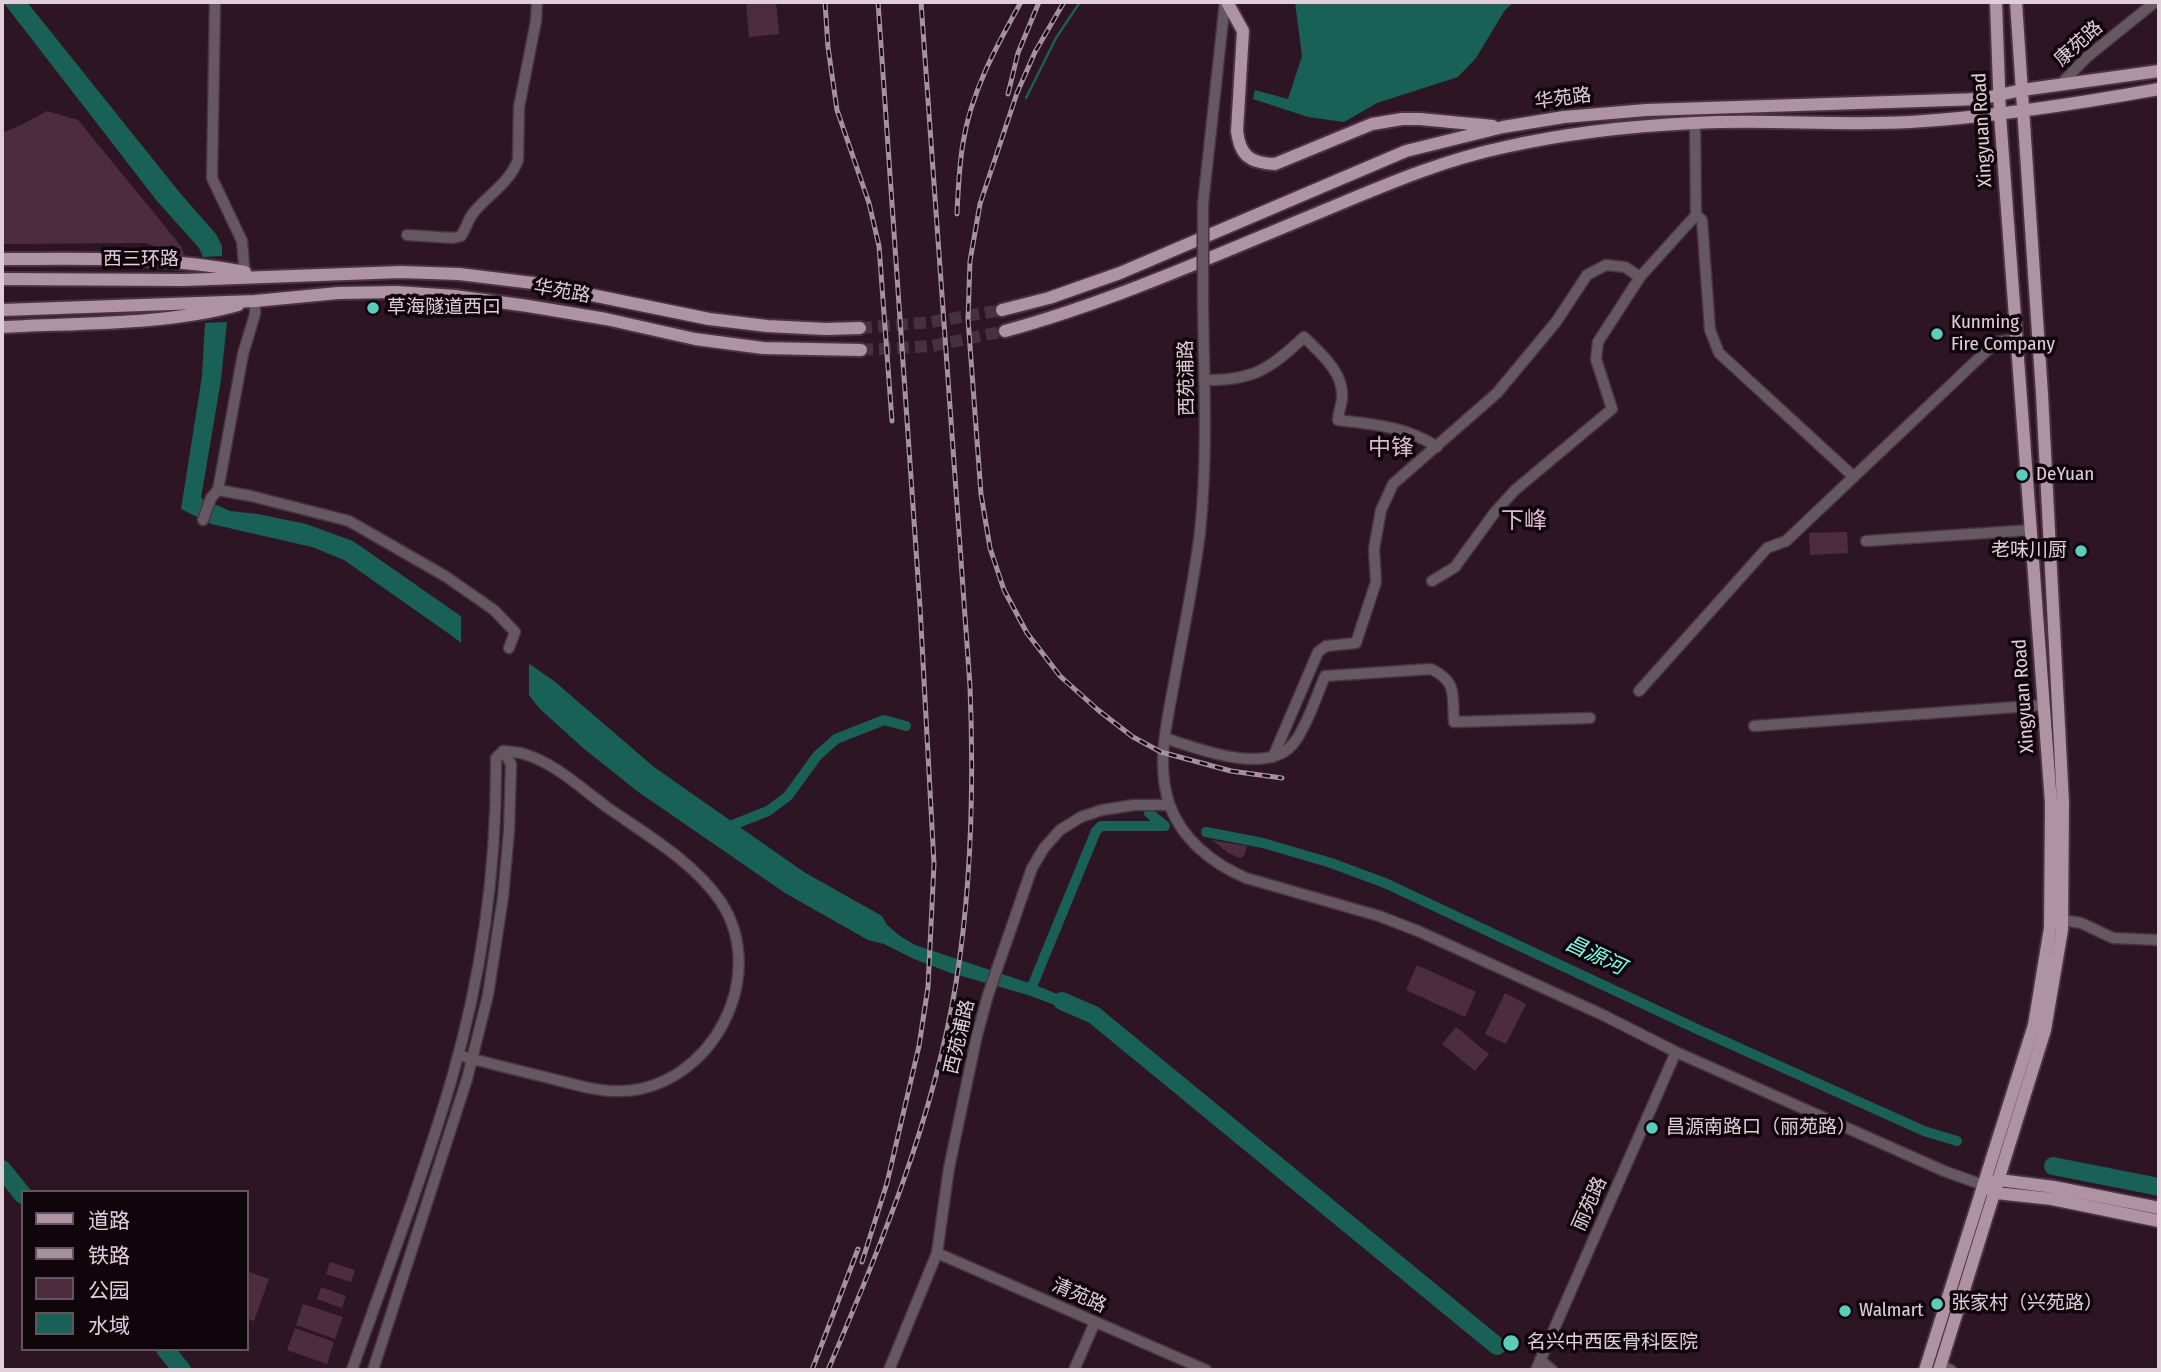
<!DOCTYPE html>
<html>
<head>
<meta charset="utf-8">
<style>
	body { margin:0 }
	#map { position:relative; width:2161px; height:1372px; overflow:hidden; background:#2d1524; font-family:"Fira Sans Condensed","Noto Sans SC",sans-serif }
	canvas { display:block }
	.frame { position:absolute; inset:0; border:4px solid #e0ced8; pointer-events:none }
	.legend { position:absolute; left:21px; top:1190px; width:228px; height:161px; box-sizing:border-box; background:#0f050b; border:2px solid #63555d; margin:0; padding:9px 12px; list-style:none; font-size:21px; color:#e0ced8 }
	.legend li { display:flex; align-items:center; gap:14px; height:35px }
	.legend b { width:35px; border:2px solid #63555d }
</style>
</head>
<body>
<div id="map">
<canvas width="2161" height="1372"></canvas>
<div class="frame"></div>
<ul class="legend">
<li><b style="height:9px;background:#af93a2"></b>道路</li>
<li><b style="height:9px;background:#a5919d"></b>铁路</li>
<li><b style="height:19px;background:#4e2c40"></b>公园</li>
<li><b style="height:19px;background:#196056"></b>水域</li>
</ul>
</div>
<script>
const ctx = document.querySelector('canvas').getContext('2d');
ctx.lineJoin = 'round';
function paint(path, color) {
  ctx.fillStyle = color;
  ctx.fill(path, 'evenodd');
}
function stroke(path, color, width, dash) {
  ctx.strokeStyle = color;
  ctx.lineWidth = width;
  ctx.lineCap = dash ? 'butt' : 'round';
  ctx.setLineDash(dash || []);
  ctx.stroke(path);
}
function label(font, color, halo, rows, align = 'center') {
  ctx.font = font + ' "Fira Sans Condensed","Noto Sans SC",sans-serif';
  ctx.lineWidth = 7;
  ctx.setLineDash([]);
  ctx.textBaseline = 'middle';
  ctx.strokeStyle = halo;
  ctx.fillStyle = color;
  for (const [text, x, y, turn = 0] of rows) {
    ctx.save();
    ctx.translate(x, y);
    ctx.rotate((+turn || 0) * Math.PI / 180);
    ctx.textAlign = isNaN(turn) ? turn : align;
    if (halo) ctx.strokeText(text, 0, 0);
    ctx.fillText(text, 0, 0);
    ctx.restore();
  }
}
const green = new Path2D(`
	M746,2h30l3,32 -30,3z
	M47,111l31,9 103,126 4,10 -40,-13 -143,1v-111l19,-8z
	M1847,532l1,21 -38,2 -1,-22z
	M1212,840l35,6 -3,10 -4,2 -12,-5z
	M1417,965l59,27 -11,25 -59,-27z
	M1505,993l21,11 -20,40 -21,-10z
	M1456,1027l33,27 -14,17 -33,-27z
	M330,1262l25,8 -4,12 -25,-8z
	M247,1271l22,8 -15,42 -7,-2z
	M321,1287l25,9 -4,12 -25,-9z
	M303,1304l40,13 -8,22 -39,-14z
	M295,1328l39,14 -7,22 -40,-14z`);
const water = new Path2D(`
	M3,2h24l153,191 36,41 6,12v10l-19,1 -4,-9 -42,-47z
	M1295,2h219l-9,8 -29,48 -18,19 -81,26 -33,19 -36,-5 -55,-18 2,-9 33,9 14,-43z
	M227,322l-6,58 -20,118 29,13 28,3 48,10 47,17 201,140 100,86 150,105 78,44 5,9 13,11 15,9 120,40 49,20 -3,10 -53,-20 -77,-22 -37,-14 -30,-15 -16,-4 -83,-47 -148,-102 -54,-43 -43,-39 -12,-15 -76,-58 -108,-76 -32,-13 -101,-23 -30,-15 21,-133 3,-53z`);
const pier = new Path2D(`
	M461,616l68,45v38l-68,-52z`);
const stream = new Path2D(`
	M1026,98l30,-60 24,-36`);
const canal = new Path2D(`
	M1149,813l16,13
	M725,828l43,-17 20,-15 29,-40 19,-17 48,-19 22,6
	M1206,832l57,11 68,20 54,20 312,146 227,102 33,10
	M1031,989l65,-158 5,-5h64`);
const river = new Path2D(`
	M1062,1001l32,14 403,331
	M2053,1166l106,21
	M2,1169l21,26
	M165,1349l17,21`);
const majorTunnel = new Path2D(`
	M860,328l71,-6 71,-12
	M861,350l71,-4 73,-15`);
const minor = new Path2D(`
	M215,2l-3,176 30,63 3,36
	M2060,85l27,-28 68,-55
	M1203,204l22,-202
	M1696,215l6,5 8,110 9,23 135,124
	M407,235l46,3 8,-2c5,-7 7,-17 13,-24 15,-18 36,-30 44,-52l1,-53 17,-86 1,-19
	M255,301v13l-12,40 -25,136 33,6 98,25 96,55 49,34 21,22 -6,16
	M1203,304c1,76 5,152 -3,228 -6,50 -17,101 -26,151 -7,40 -18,80 -5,120 12,36 44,61 77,75l133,38 39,15 185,84 73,37 268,119 39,14
	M1204,380c49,1 66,-11 100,-43 16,16 40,35 38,61 0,7 -4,14 -4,22 36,4 69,7 99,27
	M203,520l8,-22 7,-8
	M1866,541l165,-11
	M1432,581l23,-14 40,-55 20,-22 97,-81 -16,-50 2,-17 42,-65
	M1639,691l128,-143 19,-7 210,-199 21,-3
	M1754,726l290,-21
	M1165,738c33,11 107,40 131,2 13,-19 20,-43 29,-64l106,-7c27,13 21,26 23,53l136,-4
	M1273,757l45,-105 8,-6 30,-3 20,-61 -2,-33 7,-39 12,-26 104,-91 59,-71 31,-47 19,-10 19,2 15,10 56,-62 -1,-92
	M2062,920l19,3 32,15 46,2
	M458,1055c29,8 58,15 87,22 25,6 51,15 78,14 88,-4 147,-114 98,-189 -27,-40 -74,-67 -113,-94 -26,-19 -53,-45 -84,-54 -6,-2 -15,-2 -21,-3
	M937,1253l269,117
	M1540,1360l12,10
	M1941,1366l10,4
	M352,1370c34,-97 71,-193 100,-292 30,-104 45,-212 44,-320l7,-7 8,13 -2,67 -6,66 -15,98 -21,84 -94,291
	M889,1370l48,-117 12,-85 28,-133 11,-40 44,-127 12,-20 16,-18 21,-13 21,-7 32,-5h35
	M1074,1370l21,-48
	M1536,1370l140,-318`);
const major = new Path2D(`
	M1227,2l16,29 -6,100c3,25 13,32 38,33l97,-40 30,-5h18l73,7
	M2,259c81,0 164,-3 243,13
	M2,279l182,1 217,-8 58,2 74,9 176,36 58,7 58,3 35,-1
	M2,310l253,-9 83,-8 59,-1 58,4 73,10 78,13 89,20 68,9 98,2
	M1002,310l47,-12 71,-25 286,-122 97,-24 61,-10 82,-7 334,-11 42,-9 137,-19
	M2,327c73,-4 166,-2 236,-22
	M1005,331c106,-29 206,-74 308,-116 63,-26 125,-54 192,-68 62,-14 126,-21 189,-24 72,-4 144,3 216,-1 84,-5 166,-18 249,-33
	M1993,1182l6,-2 55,7 105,21
	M1989,1189l7,4 56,6 107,22
	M1925,1370l109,-345 16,-97 1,-125 -51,-688 -4,-113
	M1939,1370l106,-340 17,-100 1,-127 -21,-409 -26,-392`);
const rail = new Path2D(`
	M825,2l3,45 9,63 32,93 10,43 13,175
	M1064,2l-29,50 -18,41 -37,111 -10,57 -2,58 13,175 9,54 14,42 23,43 33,43 38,34 35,27 28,15 70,19 51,7
	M1008,94l10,-41 21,-51
	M957,214c1,-23 2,-47 6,-71 8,-51 33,-96 58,-141
	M862,1262l25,-79 32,-137 9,-59 6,-123 -14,-257 -42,-605
	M812,1370l46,-121
	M828,1370c53,-124 106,-253 128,-387 16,-99 18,-197 14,-297l-49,-684`);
const minorBridge = new Path2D(`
	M1203,304v-100`);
const markers = [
	[373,308,7,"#5bcebb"],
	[1937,334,7,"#5bcebb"],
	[2022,475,7,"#5bcebb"],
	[2081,551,7,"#5bcebb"],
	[1652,1128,7,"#5bcebb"],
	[1937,1304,7,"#5bcebb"],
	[1845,1311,7,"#5bcebb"],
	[1511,1343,9,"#5bcebb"]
];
const streetNames = [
	["康苑路",2079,44,-42],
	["华苑路",1563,99,-7],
	["Xingyuan Road",1983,130,-93],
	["西三环路",141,260],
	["华苑路",562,292,10],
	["西苑浦路",1187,378,-91],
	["Xingyuan Road",2024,696,-94],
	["西苑浦路",960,1037,-77],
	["丽苑路",1590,1204,-66],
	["清苑路",1079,1296,24]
];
const poiNames = [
	["草海隧道西口",387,308],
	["Kunming",1951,323],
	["Fire Company",1951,345],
	["DeYuan",2036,475],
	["老味川厨",2067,551,"right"],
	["昌源南路口（丽苑路）",1666,1128],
	["张家村（兴苑路）",1951,1304],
	["Walmart",1859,1311],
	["名兴中西医骨科医院",1527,1343]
];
const waterNames = [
	["昌源河",1595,956,25]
];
const quarterNames = [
	["中锋",1391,449],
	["下峰",1524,522]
];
paint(green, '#4e2c40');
paint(water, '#196056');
paint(pier, '#2d1524');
stroke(stream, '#196056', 2.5);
stroke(canal, '#196056', 10);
stroke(river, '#196056', 18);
stroke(majorTunnel, '#48313f', 12, [12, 6]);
stroke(minor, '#4a3341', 13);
stroke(major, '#4a3341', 16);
stroke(minor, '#665860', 10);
stroke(major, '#af93a2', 12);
stroke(rail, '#a5919d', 5);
stroke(rail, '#0f050b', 2.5, [8]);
stroke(minorBridge, '#4a3341', 13, []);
stroke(minorBridge, '#665860', 10);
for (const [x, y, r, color] of markers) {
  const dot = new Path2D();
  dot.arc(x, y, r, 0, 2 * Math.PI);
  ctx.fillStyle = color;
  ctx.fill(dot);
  stroke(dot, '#0f050b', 2.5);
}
label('19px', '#e0ced8', '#0f050b', streetNames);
label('19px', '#e0ced8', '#0f050b', poiNames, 'left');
label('italic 21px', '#7efce7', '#0f050b', waterNames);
label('23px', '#ddbace', '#0f050b', quarterNames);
</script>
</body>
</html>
